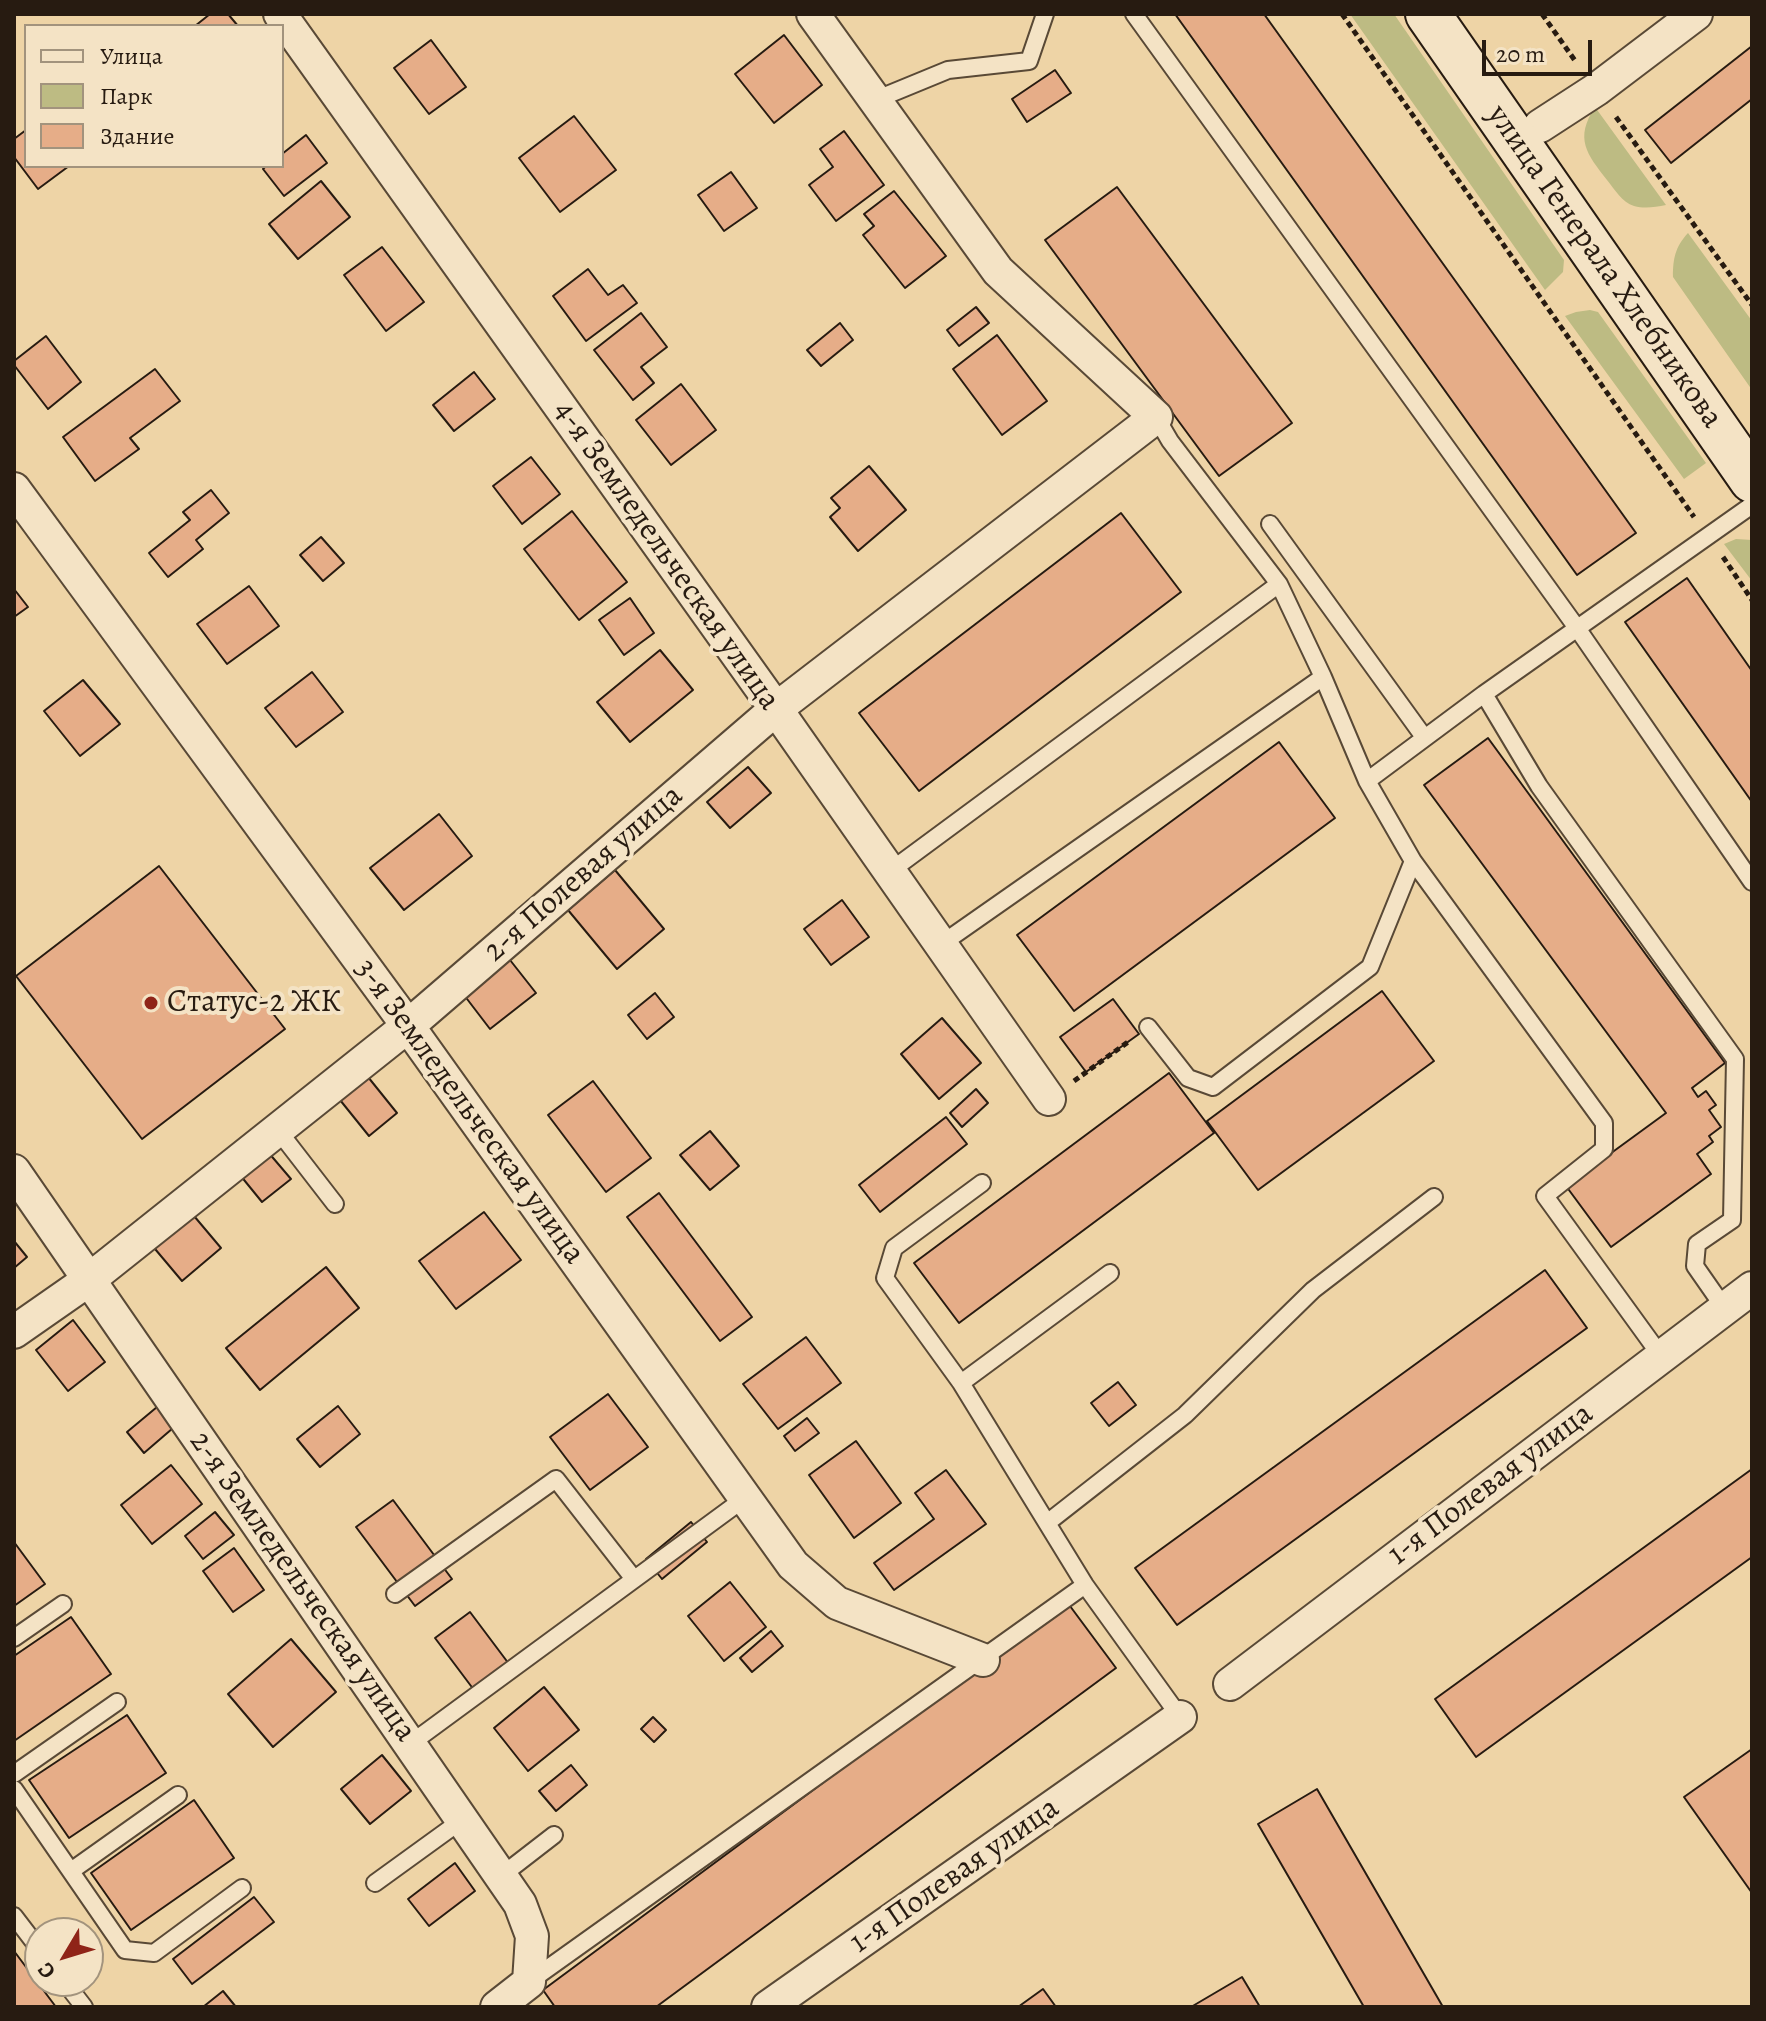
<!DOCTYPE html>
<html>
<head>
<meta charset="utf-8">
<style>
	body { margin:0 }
	#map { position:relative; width:1766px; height:2021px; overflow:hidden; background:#eed4a6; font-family:Alegreya,serif }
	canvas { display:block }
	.frame { position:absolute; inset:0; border:16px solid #271b11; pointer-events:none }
	.legend { position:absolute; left:24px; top:24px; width:260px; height:144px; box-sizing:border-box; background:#f4e3c5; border:2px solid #a2937d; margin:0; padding:10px 14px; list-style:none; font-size:24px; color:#271b11 }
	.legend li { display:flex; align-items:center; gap:16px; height:40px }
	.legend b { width:40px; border:2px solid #a2937d }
	.north { position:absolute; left:24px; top:1917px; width:80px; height:80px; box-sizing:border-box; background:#f4e3c5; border:2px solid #a2937d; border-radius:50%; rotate:232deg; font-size:22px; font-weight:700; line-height:32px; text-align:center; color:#271b11 }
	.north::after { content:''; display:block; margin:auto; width:28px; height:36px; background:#8f2418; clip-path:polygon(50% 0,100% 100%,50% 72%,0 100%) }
	.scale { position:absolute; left:1482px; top:40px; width:110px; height:36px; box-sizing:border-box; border:4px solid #271b11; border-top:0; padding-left:10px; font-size:24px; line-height:28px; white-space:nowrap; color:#271b11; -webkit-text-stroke:6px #f4e3c5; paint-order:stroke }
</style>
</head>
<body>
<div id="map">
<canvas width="1766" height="2021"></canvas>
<div class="frame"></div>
<ul class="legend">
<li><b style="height:10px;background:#f4e3c5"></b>Улица</li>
<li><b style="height:22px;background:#bdbb83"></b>Парк</li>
<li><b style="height:22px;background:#e6ad88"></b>Здание</li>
</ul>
<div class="north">С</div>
<div class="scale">20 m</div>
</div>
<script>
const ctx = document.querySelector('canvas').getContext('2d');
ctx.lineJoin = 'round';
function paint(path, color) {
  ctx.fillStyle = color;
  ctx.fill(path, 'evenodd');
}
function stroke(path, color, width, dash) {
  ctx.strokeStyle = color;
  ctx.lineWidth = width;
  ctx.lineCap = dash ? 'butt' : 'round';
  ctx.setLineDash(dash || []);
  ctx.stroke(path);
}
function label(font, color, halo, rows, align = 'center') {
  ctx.font = font + ' Alegreya,serif';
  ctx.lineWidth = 8;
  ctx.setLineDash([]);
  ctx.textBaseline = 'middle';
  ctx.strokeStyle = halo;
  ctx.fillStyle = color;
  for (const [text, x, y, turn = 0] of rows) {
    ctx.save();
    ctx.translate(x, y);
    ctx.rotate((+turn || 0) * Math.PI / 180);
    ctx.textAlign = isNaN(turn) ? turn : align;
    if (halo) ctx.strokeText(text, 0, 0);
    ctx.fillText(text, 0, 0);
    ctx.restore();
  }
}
const green = new Path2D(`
	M1350,14h44l170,246 -1,12 -18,18z
	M1595,107l71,98c-11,2 -21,4 -32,1 -12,-4 -19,-16 -27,-26 -20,-26 -33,-41 -12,-73z
	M1688,233l64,88v69l-79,-113c0,-18 2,-30 15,-44z
	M1590,310l8,2 108,151 -22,16 -119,-163 11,-4z
	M1736,539l16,1v41l-28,-37z`);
const building = new Path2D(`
	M210,14h18l10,12h-43z
	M1175,14h89l372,519 -59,42z
	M784,35l38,50 -48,38 -39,-49z
	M431,40l35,47 -37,27 -35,-46z
	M1752,46v53l-81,64 -26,-33z
	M1055,70l16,23 -44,29 -15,-23z
	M574,116l42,54 -56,42 -41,-54z
	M26,130v36h43l-31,23 -24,-32v-18z
	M844,131l40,54 -48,36 -27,-36 24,-18 -13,-18z
	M306,135l21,28 -43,33 -21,-27 3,-3h16v-12z
	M731,172l26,36 -33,23 -26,-36z
	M321,181l29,36 -52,42 -29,-35z
	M1117,187l175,236 -73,53 -174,-236z
	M894,191l52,65 -41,32 -42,-53 11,-9 -10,-12z
	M382,247l42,55 -38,29 -42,-56z
	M588,269l20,26 15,-10 14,18 -51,38 -33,-45z
	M976,307l13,16 -30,23 -12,-16z
	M641,313l26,34 -26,20 13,16 -21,17 -39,-50z
	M840,323l13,17 -32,26 -14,-16z
	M997,335l50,66 -45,34 -49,-66z
	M46,336l35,46 -33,27 -34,-44v-4z
	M155,369l25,32 -50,37 9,11 -44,32 -32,-44z
	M474,372l21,27 -41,32 -21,-26z
	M681,384l35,46 -45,35 -35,-45z
	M531,457l29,37 -38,30 -29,-38z
	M869,466l37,44 -48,41 -28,-34 10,-9 -9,-10z
	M211,490l18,23 -33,27 7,9 -35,28 -19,-24 41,-33 -7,-8z
	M572,511l55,71 -48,38 -55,-71z
	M1121,513l60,79 -262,199 -60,-78z
	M321,537l23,26 -21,18 -23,-26z
	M1687,578l65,93v131l-127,-180z
	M249,586l30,40 -52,38 -30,-40z
	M14,589l14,18 -14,10z
	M630,598l24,35 -30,22 -25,-35z
	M660,650l33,40 -63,52 -33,-40z
	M312,672l31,40 -47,35 -31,-39z
	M83,680l37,44 -40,32 -36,-45z
	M1488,738l237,325 -33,25 6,9 8,-6 10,14 -7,5 12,17 -12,9 4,6 -16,12 14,20 -100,73 -45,-61 100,-73 -242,-328z
	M1279,742l56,76 -261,193 -57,-76z
	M748,767l23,26 -41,35 -23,-26z
	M439,814l33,42 -68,54 -34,-42z
	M159,866l126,163 -143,110 -126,-163z
	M615,870l49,59 -47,40 -49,-59z
	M842,900l27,37 -38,28 -27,-36z
	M510,960l26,33 -46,36 -26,-34z
	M1382,991l52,70 -176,129 -51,-69z
	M655,993l19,24 -27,22 -19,-24z
	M1113,999l26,35 -53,38 -26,-35z
	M942,1018l39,45 -42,36 -38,-45z
	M364,1072l33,41 -28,23 -33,-41z
	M1169,1073l45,60 -255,190 -45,-60z
	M593,1081l58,77 -45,34 -58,-77z
	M976,1089l12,14 -26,24 -12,-14z
	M946,1117l21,27 -87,68 -21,-27z
	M710,1131l29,35 -29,24 -30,-35z
	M268,1152l23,27 -29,23 -22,-27z
	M659,1193l93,124 -32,24 -93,-124z
	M189,1210l32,38 -39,33 -32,-38z
	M484,1212l37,48 -65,49 -37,-48z
	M14,1241l13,16 -13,11z
	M326,1267l33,41 -99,82 -34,-42z
	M1545,1270l42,58 -410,297 -42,-57z
	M73,1320l32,42 -37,29 -32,-41z
	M806,1337l35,46 -63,46 -35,-45z
	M1118,1382l18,23 -27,21 -18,-23z
	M608,1394l40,53 -58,43 -40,-53z
	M163,1402l17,20 -36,31 -17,-21z
	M338,1406l22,28 -40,33 -23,-28z
	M807,1418l12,15 -24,18 -11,-15z
	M856,1441l45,62 -47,35 -45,-63z
	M171,1465l31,39 -50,40 -31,-39z
	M1752,1469v88l-276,200 -41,-58z
	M946,1470l40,54 -92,66 -20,-27 60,-44 -19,-26z
	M393,1500l59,79 -37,27 -59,-79z
	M215,1512l19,23 -31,24 -18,-23z
	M691,1522l16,20 -45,37 -16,-20z
	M14,1542l31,42 -31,22z
	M234,1548l30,42 -31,22 -30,-41z
	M730,1582l36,45 -42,34 -36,-45z
	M1067,1602l49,66 -460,339h-101l-12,-17z
	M470,1612l39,52 -35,26 -39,-52z
	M71,1617l40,57 -97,67v-85z
	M771,1631l12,15 -31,26 -12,-14z
	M291,1639l45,53 -63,55 -45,-53z
	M544,1687l35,43 -51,41 -34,-43z
	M127,1715l39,58 -97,65 -40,-58z
	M653,1717l13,13 -12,12 -13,-13z
	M1752,1749v144l-68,-96z
	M382,1755l29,36 -41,33 -29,-35z
	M571,1765l16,20 -31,26 -17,-20z
	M1317,1789l126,218h-79l-106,-183z
	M194,1800l40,58 -103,72 -40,-57z
	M455,1863l20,28 -46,35 -21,-27z
	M254,1897l20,25 -82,62 -19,-25z
	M14,1951l42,56h-42z
	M1242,1977l18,30h-69z
	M1043,1989l13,18h-38z
	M223,1991l13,16h-33z`);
const path = new Path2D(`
	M1342,14l352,503
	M1542,14l34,48
	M1616,117l136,188
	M1723,557l29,43
	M1074,1081l54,-39`);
const lane = new Path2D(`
	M1134,14l443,614 175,254
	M875,100l73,-30 81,-9 16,-47
	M1156,417l14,24 109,143 44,93 44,104 46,80 191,262v26l-59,47 116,160
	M1270,524l154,213
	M1484,694l55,92 196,273 -3,161 -35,24 -2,22 30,43
	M1367,781l117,-87 268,-189
	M889,872l390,-288
	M940,945l383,-268
	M1148,1027l40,51 25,9 157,-120 43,-106
	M277,1129l58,75
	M1110,1273l-149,110 124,202 95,132
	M961,1383l-76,-105 9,-30 88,-65
	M1047,1523l138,-108 128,-125 121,-93
	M395,1594l161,-115 78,100
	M14,1638l49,-34
	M410,1744l335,-246
	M14,1774l103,-72
	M14,1789l111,161 29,3 88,-65
	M71,1871l107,-76
	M501,1876l53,-41
	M375,1883l87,-63
	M14,1916l26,34
	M64,1981l20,26
	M530,1981l555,-396`);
const street = new Path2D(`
	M280,14l496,695 273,390
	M1540,126l57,-37 99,-75
	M14,489l394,537 385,539 44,38 146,57
	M14,1171l506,733 12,32 -3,46 -32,25
	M14,1332l76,-53 318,-253 368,-317 380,-292 -158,-146 -185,-257
	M1230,1684l522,-396
	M768,2007l412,-290`);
const secondary = new Path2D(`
	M1428,14l324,466`);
const markers = [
	[151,1003,8,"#8f2418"]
];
const streetNames = [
	["улица Генерала Хлебникова",1604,267,55],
	["4-я Земледельческая улица",666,556,55],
	["2-я Полевая улица",584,874,-41],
	["3-я Земледельческая улица",469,1112,54],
	["1-я Полевая улица",1491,1485,-37],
	["2-я Земледельческая улица",302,1587,55],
	["1-я Полевая улица",955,1876,-35]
];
const poiNames = [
	["Статус-2 ЖК",167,1003]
];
paint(green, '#bdbb83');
paint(building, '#e6ad88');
stroke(building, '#271b11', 2);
stroke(lane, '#594936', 20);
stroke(street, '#594936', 36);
stroke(secondary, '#271b11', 48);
stroke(path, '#271b11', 5, [6, 4]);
stroke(lane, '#f4e3c5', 16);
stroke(street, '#f4e3c5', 32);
stroke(secondary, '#f4e3c5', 44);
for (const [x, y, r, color] of markers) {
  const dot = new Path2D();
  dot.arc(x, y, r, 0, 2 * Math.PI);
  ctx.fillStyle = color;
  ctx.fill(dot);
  stroke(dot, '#f4e3c5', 3);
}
label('32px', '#271b11', '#f4e3c5', streetNames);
label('32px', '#271b11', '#f4e3c5', poiNames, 'left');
</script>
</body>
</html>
